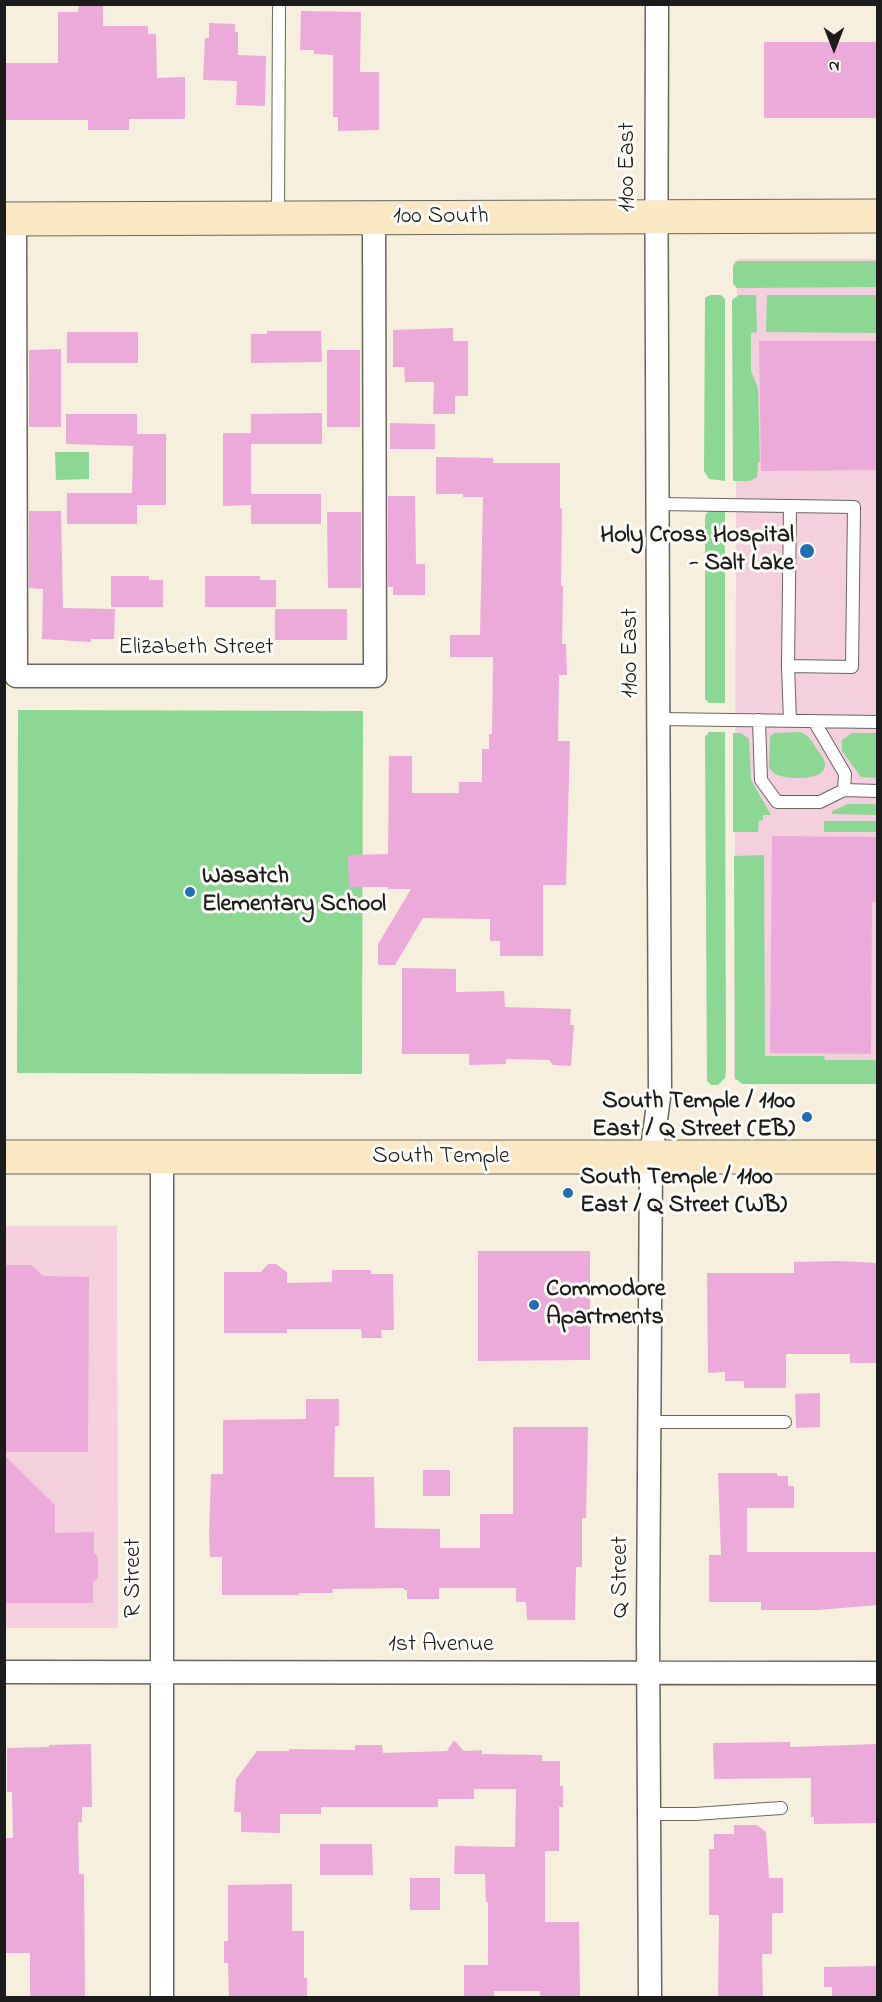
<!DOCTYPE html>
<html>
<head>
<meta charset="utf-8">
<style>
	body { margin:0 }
	#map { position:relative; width:882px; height:2002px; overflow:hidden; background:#f7efde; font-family:"Indie Flower",sans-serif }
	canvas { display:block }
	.frame { position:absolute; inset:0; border:6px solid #1c1c1c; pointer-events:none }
	.north { position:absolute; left:804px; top:18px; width:60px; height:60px; -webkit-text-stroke:4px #fdfcf7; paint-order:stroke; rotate:180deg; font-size:16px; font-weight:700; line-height:24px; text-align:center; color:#1c1c1c }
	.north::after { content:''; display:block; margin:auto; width:21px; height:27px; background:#1c1c1c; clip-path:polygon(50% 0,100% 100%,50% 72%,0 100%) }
</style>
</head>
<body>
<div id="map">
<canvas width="882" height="2002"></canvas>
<div class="frame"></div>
<div class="north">N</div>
</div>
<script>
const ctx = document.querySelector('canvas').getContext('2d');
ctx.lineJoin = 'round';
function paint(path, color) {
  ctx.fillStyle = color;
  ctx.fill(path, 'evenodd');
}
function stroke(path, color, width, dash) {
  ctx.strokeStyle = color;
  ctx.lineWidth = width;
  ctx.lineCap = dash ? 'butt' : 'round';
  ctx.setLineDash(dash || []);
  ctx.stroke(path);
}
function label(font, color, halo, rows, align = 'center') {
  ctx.font = font + ' "Indie Flower",sans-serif';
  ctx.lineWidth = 6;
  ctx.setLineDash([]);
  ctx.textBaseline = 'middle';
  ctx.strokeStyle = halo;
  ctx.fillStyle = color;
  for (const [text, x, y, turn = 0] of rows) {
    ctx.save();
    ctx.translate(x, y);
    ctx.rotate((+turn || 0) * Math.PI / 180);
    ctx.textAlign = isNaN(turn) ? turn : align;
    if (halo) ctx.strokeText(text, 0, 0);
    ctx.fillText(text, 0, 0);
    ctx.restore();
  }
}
const built = new Path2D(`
	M737,259h140v821h-143z
	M4,1226h113l1,402h-113z`);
const green = new Path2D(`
	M736,261h141v26l-140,1 -4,-4v-18z
	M710,295h11l4,4v182l-16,-2 -5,-8 1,-173z
	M739,295h17l1,37 -6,1v38l7,17 2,74h-2l-1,15 -7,4h-17l-1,-181z
	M767,295h110v38l-111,-1z
	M55,452h34v27l-33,1z
	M711,509h14v194h-16l-4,-4v-180l1,-5z
	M18,710l345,1 -1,363 -345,-1z
	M709,732h16l1,340 -1,6 -7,7h-7l-4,-4 -2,-344z
	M800,732c9,3 11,8 16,16 3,4 9,11 9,16 1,17 -33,15 -44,12 -5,-1 -9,-4 -12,-8l1,-31 4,-4z
	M733,733h8l8,6 2,41 20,35h-8v5l-4,1 -1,11h-25z
	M852,733h25v45l-16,-1 -19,-26v-11z
	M848,804h29v11l-45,-1v-3z
	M824,821h53v11h-53z
	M764,855l1,201h59l1,4h52v24h-135l-7,-6 -1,-222z`);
const building = new Path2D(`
	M79,4h24v22h45v8h8l1,44 28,-1v42h-56v11h-41v-10h-84v-57h54v-51h20z
	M301,11l60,1 -1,60h19v58l-41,1v-14h-5v-62l-19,-1v-4h-14z
	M209,23l26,1v8h3v23l28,1 -1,50 -29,-1 1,-24 -34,-1 2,-42h4z
	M764,42h114v76h-114z
	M453,328v13h15v55h-13v18h-22l1,-32h-29l-1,-15h-11v-37z
	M267,331h54l1,31 -71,1v-29h16z
	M67,332h71v31h-71z
	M759,341h119v129l-117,1z
	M61,349v78h-32v-77z
	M327,350h33v77h-33z
	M322,413v31h-71v-30z
	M66,414h71v20h29v71h-29v19h-70v-31h65l1,-47 -67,-2z
	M390,423l45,1v25h-45z
	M223,433h28v61h70v30h-70v-19l-28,1z
	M436,457l57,1v5h67v45l2,1 -1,77h2l-1,58h4l1,31h-8l-1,66h12l-4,144h-23v71h-43v-15h-10v-22l-67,-1 -28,47h-17v-21l33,-55h-23v-2h-39l-1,-32 40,-1 1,-98h23v37h47v-11h23v-33h7v-15h3l1,-77h-43v-22h30l3,-138h-20v-3h-27z
	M388,496h27l1,68h9v31h-32v-8h-5z
	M29,511h32l2,97 52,1 -1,30h-23v3l-49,-3 1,-50 -14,-1z
	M327,512h34v76h-33z
	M111,576h38v4h14v27h-52z
	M205,576h55v4h16v27h-71z
	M275,609h72v31h-72z
	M772,836l106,1v65h-6l-1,152 -101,-1z
	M402,968l54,1v23l48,-1 1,16 66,2 -1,16h4l-3,41 -18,-1 -4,-5 -43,-1v5l-37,1v-11h-67z
	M478,1251h112v109l-112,1z
	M838,1261l40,2v100h-28v-9h-64v34h-42v-7h-19v-9l-17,1 -1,-100h87v-11z
	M268,1264h8l11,8v11l45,-1v-12h39v4h22l1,56h-13l1,8h-20l-1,-9h-74v4h-63v-61h37z
	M4,1265h27l12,11 46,1 -1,175h-84z
	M820,1393v34l-24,1 -1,-34z
	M306,1399h33v27h-4l-1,51h40l1,51 65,1v19h40v-34h33v-87h75l-2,91h-4v49h-6l-1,53h-48l-1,-18h-10v-14h-77v11h-32v-9h-3v-2l-72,1 1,4h-34v2h-77v-38h-12l-1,-21 2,-62h12v-54l83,-1z
	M4,1455l51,50v28l39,-1v21l4,4v21l-5,4v21h-89z
	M423,1470h27v26h-27z
	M718,1473h59v3h11v10h6v22h-47v44h131v53l-60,5h-57v-8h-52v-47h12z
	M454,1740l10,11 18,-1v4l60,1v6h18v25h3v21h-4v44h-14v71h34l1,76h-40v-7h-46v7h-30v-33h24v-63h-2l-1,-28h-31l1,-28 60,1 1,-58h-42v10h-36v8h-117v7h-41v19l-39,-1v-20h-7l2,-33 21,-28h32v-2l66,1v-5h27l1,8 64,-2z
	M790,1742v5l88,-3v79l-64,1v-7h-3v-39l-97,1 -1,-36z
	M91,1744l1,63h-10v15h-4l1,52h5l1,123 -55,1v-45h-26l2,-115h7l-1,-46h-5v-44l42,-1v-2z
	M734,1825h23l9,7 3,46h14v35h-10l-1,2v39h-10l1,44h-45l1,-83h-10v-66h5v-15h20z
	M320,1844h52l1,31h-53z
	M410,1878h30v32h-30z
	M292,1884v47h12v47h3v20h-78l-1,-35h-4v-22h4v-56z
	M878,1966v32h-46v-11h-8v-20z`);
const service = new Path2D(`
	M278,217l1,-209
	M659,504l195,3 -2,160 -64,-1
	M659,719l219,3
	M759,720l2,60 16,22h43l24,-12 1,-16 -31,-53
	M790,721l-2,-55 2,-160
	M844,790l34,1
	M649,1422h136
	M650,1814h45l86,-6`);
const minor = new Path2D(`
	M15,219l1,457h359l-1,-458
	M4,1672l874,1
	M162,1998v-840
	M650,1998l-2,-367 3,-475 9,-66c-1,-362 -5,-724 -3,-1086`);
const secondary = new Path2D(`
	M4,219l874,-3
	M4,1157h874`);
const markers = [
	[807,551,8,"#1f6fb2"],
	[190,892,6,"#1f6fb2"],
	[807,1117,6,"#1f6fb2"],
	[568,1193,6,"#1f6fb2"],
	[534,1305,6,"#1f6fb2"]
];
const streetNames = [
	["1100 East",629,167,-90],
	["100 South",441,218],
	["Elizabeth Street",196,649],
	["1100 East",632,653,-90],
	["South Temple",441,1158],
	["Q Street",622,1577,-90],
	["R Street",135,1578,-90],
	["1st Avenue",441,1646]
];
const poiNames = [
	["Holy Cross Hospital",794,537,"right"],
	["- Salt Lake",794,565,"right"],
	["Wasatch",202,878],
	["Elementary School",202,906],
	["South Temple / 1100",795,1103,"right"],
	["East / Q Street (EB)",795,1131,"right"],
	["South Temple / 1100",580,1179],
	["East / Q Street (WB)",580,1207],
	["Commodore",546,1291],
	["Apartments",546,1319]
];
paint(built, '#f4cfde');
paint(green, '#8cd793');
paint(building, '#ebaada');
stroke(service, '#696660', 14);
stroke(minor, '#696660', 25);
stroke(secondary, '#696660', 35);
stroke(service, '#fff', 12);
stroke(minor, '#fff', 22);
stroke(secondary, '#fae7c3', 33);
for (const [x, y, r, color] of markers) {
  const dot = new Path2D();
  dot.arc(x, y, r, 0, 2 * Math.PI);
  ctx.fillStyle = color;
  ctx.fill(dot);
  stroke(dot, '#fdfcf7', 2);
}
label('24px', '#1c1c1c', '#fdfcf7', streetNames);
label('bold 24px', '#1c1c1c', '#fdfcf7', poiNames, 'left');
</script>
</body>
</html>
